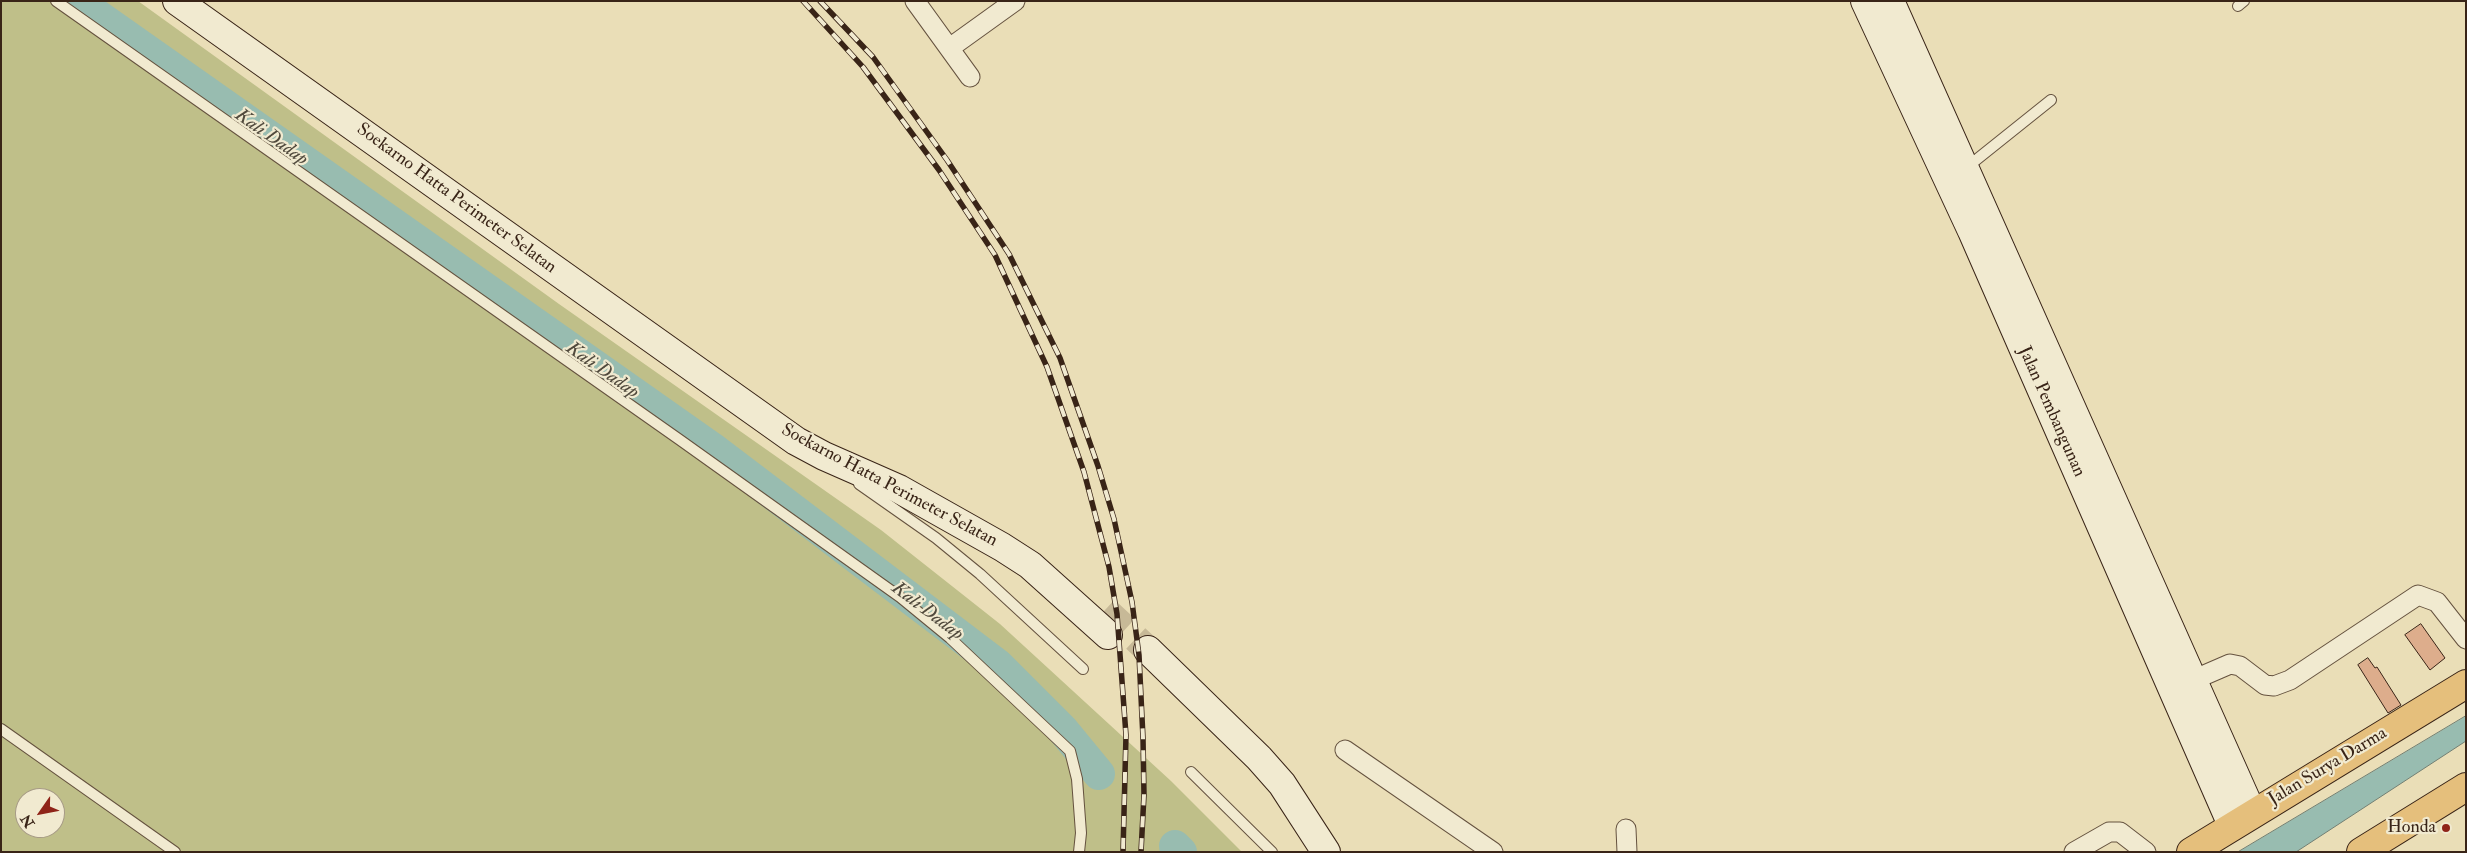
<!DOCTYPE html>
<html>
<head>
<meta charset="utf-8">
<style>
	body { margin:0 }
	#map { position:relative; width:2467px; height:853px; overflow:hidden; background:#eadeb7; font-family:"IM FELL Double Pica",serif }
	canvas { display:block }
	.frame { position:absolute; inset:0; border:2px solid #392417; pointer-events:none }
	.north { position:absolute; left:15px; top:788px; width:50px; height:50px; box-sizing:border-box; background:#f1ead0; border:1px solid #a79b86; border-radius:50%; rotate:237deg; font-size:14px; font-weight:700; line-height:20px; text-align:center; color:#392417 }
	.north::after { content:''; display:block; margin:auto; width:18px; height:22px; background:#8f2418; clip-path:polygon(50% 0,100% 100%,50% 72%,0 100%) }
</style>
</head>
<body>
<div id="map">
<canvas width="2467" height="853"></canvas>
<div class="frame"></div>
<div class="north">N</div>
</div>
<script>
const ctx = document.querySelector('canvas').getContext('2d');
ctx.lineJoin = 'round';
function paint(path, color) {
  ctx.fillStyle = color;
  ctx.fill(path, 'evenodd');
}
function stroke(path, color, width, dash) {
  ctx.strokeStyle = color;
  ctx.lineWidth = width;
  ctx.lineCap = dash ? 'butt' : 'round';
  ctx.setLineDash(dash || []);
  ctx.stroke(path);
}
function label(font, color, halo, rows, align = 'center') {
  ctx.font = font + ' "IM FELL Double Pica",serif';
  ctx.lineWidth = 4.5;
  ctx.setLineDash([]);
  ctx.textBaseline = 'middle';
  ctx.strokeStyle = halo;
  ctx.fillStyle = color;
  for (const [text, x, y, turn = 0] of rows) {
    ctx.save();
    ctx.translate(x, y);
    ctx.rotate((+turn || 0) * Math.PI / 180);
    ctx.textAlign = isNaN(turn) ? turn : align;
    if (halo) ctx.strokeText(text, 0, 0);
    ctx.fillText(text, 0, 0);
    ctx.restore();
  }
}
const green = new Path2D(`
	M1,1h137l421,303 322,226 119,94 171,157 71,71h-1241zM25,798h30v30h-30z`);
const water = new Path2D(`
	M2466,716v25l-170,111h-58z`);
const river = new Path2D(`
	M77,1l635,447 286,217 64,64 37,45
	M1175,846l6,6`);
const building = new Path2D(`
	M2421,624l24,34 -15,12 -25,-35z
	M2368,658l7,10 2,-1 24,38 -13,8 -30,-48z`);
const secondaryTunnel = new Path2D(`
	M1105,610l43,40`);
const service = new Path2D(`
	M56,1l624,439 220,157 50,41 120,113 7,28 4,54 -2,19
	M2238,6l6,-5
	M1966,168l85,-68
	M859,484l77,54 44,36 103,95
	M1,729l174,123
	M1191,772l81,80`);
const minor = new Path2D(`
	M915,1l55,76
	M951,47l64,-46
	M2193,680l37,-16 10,2 25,19 9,1 16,-6 128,-85 19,7 29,37
	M1345,750l148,102
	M1626,829l1,23
	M2074,852l35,-20h11l26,20`);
const secondary = new Path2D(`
	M177,1l619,440 28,15 75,33 103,58 28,18 78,70
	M1865,1l107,230 260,594
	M1890,1l362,812
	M1148,650l111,108 23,26 44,68`);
const primary = new Path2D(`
	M2191,852l275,-168
	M2361,852l105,-65`);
const rail = new Path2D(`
	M803,1l60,66 76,103 56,85 52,112 37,105 25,95 8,47 9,121 -3,117
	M820,1l53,56 74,103 62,94 51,104 38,108 16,53 18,83 7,53 4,83 1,57 -3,57`);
const markers = [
	[2446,828,5,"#8f2418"]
];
const streetNames = [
	["Soekarno Hatta Perimeter Selatan",456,199,36],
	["Jalan Pembangunan",2051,412,66],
	["Soekarno Hatta Perimeter Selatan",889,486,28],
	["Jalan Surya Darma",2328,767,-31]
];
const poiNames = [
	["Honda",2436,828]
];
const waterNames = [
	["Kali Dadap",271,138,35],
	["Kali Dadap",602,371,35],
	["Kali Dadap",927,612,37]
];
paint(green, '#bfbf89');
paint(water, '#98bcb0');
stroke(water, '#727f73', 1);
stroke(river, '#98bcb0', 32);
paint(building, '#ddad8c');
stroke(building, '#392417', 1);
stroke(secondaryTunnel, '#c7b997', 28, [28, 14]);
stroke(service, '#65523f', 12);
stroke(minor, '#65523f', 21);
stroke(secondary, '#392417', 30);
stroke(primary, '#392417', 30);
stroke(service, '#f1ead0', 10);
stroke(minor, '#f1ead0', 19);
stroke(secondary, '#f1ead0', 28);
stroke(primary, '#e5bf7c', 28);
stroke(rail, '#392417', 5.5);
stroke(rail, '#f1ead0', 4, [11]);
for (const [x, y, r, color] of markers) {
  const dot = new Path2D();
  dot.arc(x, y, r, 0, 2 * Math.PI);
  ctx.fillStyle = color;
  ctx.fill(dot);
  stroke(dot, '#f1ead0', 2);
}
label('18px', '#392417', '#f1ead0', streetNames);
label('18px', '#392417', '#f1ead0', poiNames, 'right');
label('italic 19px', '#514a3d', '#f1ead0', waterNames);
</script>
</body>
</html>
